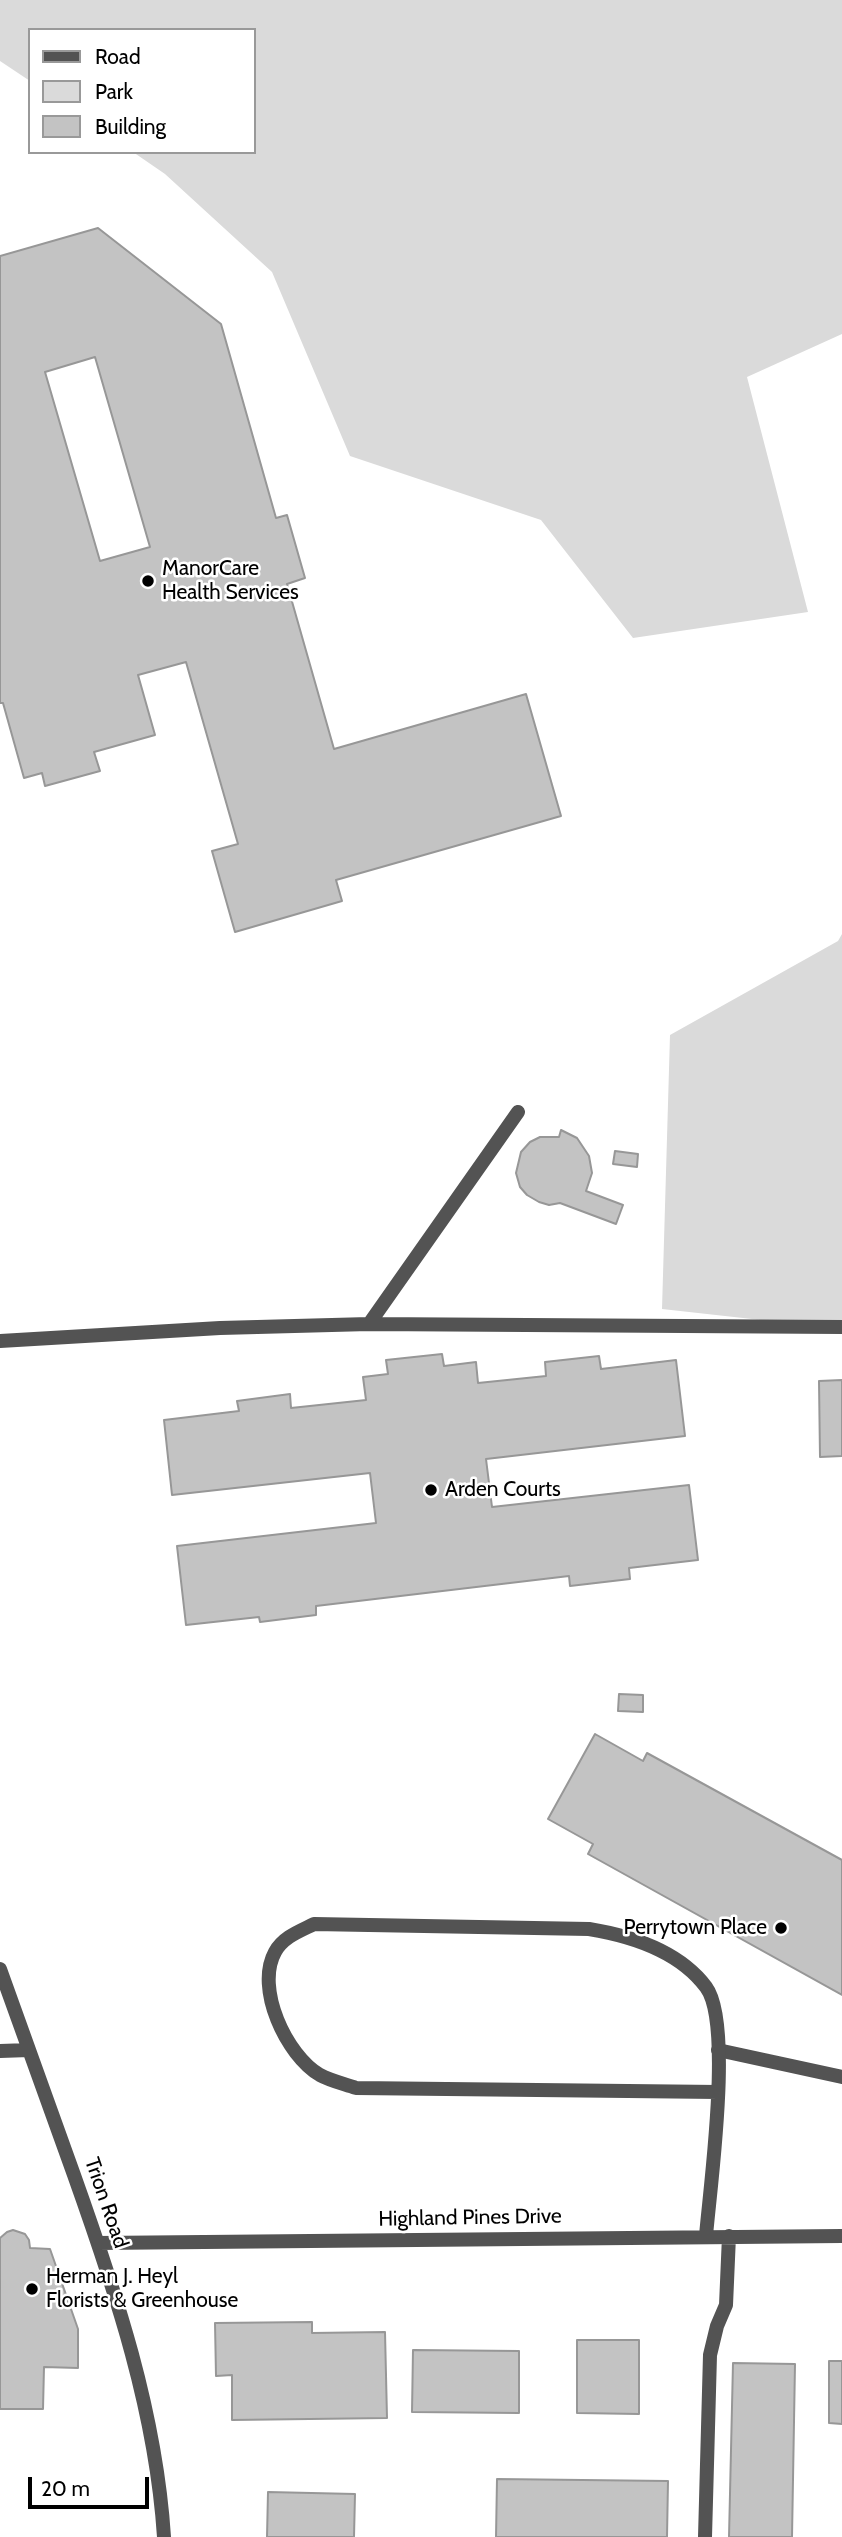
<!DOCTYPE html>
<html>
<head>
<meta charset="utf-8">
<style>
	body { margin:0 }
	#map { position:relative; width:842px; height:2537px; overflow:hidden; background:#fff; font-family:Cabin,sans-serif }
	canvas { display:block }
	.legend { position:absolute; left:28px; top:28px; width:228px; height:126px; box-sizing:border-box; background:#fff; border:2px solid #999; margin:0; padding:9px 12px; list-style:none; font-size:21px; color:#000 }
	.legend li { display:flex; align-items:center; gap:14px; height:35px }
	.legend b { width:35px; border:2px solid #999 }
	.scale { position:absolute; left:28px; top:2477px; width:121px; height:32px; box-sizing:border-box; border:4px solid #000; border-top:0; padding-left:9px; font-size:21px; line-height:24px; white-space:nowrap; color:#000; -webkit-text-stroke:5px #fff; paint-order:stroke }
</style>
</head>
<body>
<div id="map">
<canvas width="842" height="2537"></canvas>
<ul class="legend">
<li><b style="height:9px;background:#535353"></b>Road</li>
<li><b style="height:19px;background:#dadada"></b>Park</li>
<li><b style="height:19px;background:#c3c3c3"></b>Building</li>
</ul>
<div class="scale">20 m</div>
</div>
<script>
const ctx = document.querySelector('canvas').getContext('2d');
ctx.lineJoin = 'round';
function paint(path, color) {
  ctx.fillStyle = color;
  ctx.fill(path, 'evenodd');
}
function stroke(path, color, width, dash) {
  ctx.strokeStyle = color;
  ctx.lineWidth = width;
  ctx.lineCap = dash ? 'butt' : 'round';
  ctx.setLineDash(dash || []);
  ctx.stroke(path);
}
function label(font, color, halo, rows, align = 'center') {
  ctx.font = font + ' Cabin,sans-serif';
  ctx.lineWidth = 5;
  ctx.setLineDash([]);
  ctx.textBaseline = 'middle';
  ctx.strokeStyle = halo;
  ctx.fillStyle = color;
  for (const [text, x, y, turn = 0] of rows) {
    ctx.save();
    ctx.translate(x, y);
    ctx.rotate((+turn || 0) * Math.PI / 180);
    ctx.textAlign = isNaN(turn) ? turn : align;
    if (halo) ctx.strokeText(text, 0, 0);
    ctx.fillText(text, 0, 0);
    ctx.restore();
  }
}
const green = new Path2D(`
	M0,0h842v334l-95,43 61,235 -175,26 -92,-118 -191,-64 -78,-184 -107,-98 -32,-22h121v-122h-224v51l-30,-20z
	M842,934v395l-180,-20 8,-274 168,-94z`);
const building = new Path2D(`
	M98,228l123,96 55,194 11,-3 18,63 -18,6 47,165 192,-55 35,122 -225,64 6,21 -107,31 -23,-81 26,-7 -52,-182 -48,13 17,60 -61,17 6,19 -55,15 -3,-13 -18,5 -21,-75h-3v-447zM95,357l55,190 -50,14 -55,-189z
	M561,1130l16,8 12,18 3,17 -6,18 37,14 -7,19 -56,-21 -11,2 -10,-3 -12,-7 -7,-8 -4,-14 5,-21 9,-10 10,-5h19z
	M615,1151l23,3 -1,13 -24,-3z
	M442,1354l2,12 32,-4 2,21 68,-7 -1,-14 54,-6 2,13 75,-9 9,76 -199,23 6,48 197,-22 9,75 -69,8 1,11 -60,7 -1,-10 -253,30v9l-56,7 -1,-5 -73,8 -9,-79 199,-23 -6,-50 -198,22 -8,-75 75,-9 -2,-10 53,-7 1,14 75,-8 -3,-23 25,-3 -2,-14z
	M842,1380v76l-22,1 -1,-76z
	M619,1694l24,1v17l-25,-1z
	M595,1734l48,27 4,-8 195,107v135l-254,-141 5,-10 -45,-25z
	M13,2230l12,4 4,6 1,8 20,1 28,80v39l-34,-1 -1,42h-43v-171l7,-6z
	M312,2322v11l73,-1 2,86 -155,2v-45l-16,1 -1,-53z
	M577,2340h62v74l-62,-1z
	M413,2350l106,1v62l-107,-1z
	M829,2361h13v63l-13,-1z
	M733,2363l62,1 -3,173h-63z
	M497,2479l171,2 -1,56h-171z
	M268,2492l87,2 -1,43h-87z`);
const service = new Path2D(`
	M369,1324l149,-212
	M0,1341l220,-13 149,-4 473,3
	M718,2050l124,27`);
const minor = new Path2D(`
	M0,1969c25,69 49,138 74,206 42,118 82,237 90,362
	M0,2051l29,-1
	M706,2236c4,-49 27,-213 0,-249 -27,-36 -74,-51 -117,-58l-275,-5c-14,7 -31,13 -39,28 -20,36 11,103 45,123 11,6 25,9 36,13l362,4
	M98,2243l744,-7
	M705,2537l5,-182 7,-29 9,-21 3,-69`);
const markers = [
	[148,581,7,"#000"],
	[431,1490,7,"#000"],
	[781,1928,7,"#000"],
	[32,2289,7,"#000"]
];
const poiNames = [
	["ManorCare",162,569],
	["Health Services",162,593],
	["Arden Courts",445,1490],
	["Perrytown Place",767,1928,"right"],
	["Herman J. Heyl",46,2277],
	["Florists & Greenhouse",46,2301]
];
const streetNames = [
	["Trion Road",106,2203,71],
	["Highland Pines Drive",470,2218,-1]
];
paint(green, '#dadada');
paint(building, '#c3c3c3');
stroke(building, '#979797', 2);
stroke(service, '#535353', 14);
stroke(minor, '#535353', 14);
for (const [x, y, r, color] of markers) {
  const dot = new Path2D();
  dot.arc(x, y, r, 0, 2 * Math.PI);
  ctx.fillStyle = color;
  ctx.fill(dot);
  stroke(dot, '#fff', 2.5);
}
label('21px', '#000', '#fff', poiNames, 'left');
label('21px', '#000', '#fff', streetNames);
</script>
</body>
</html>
